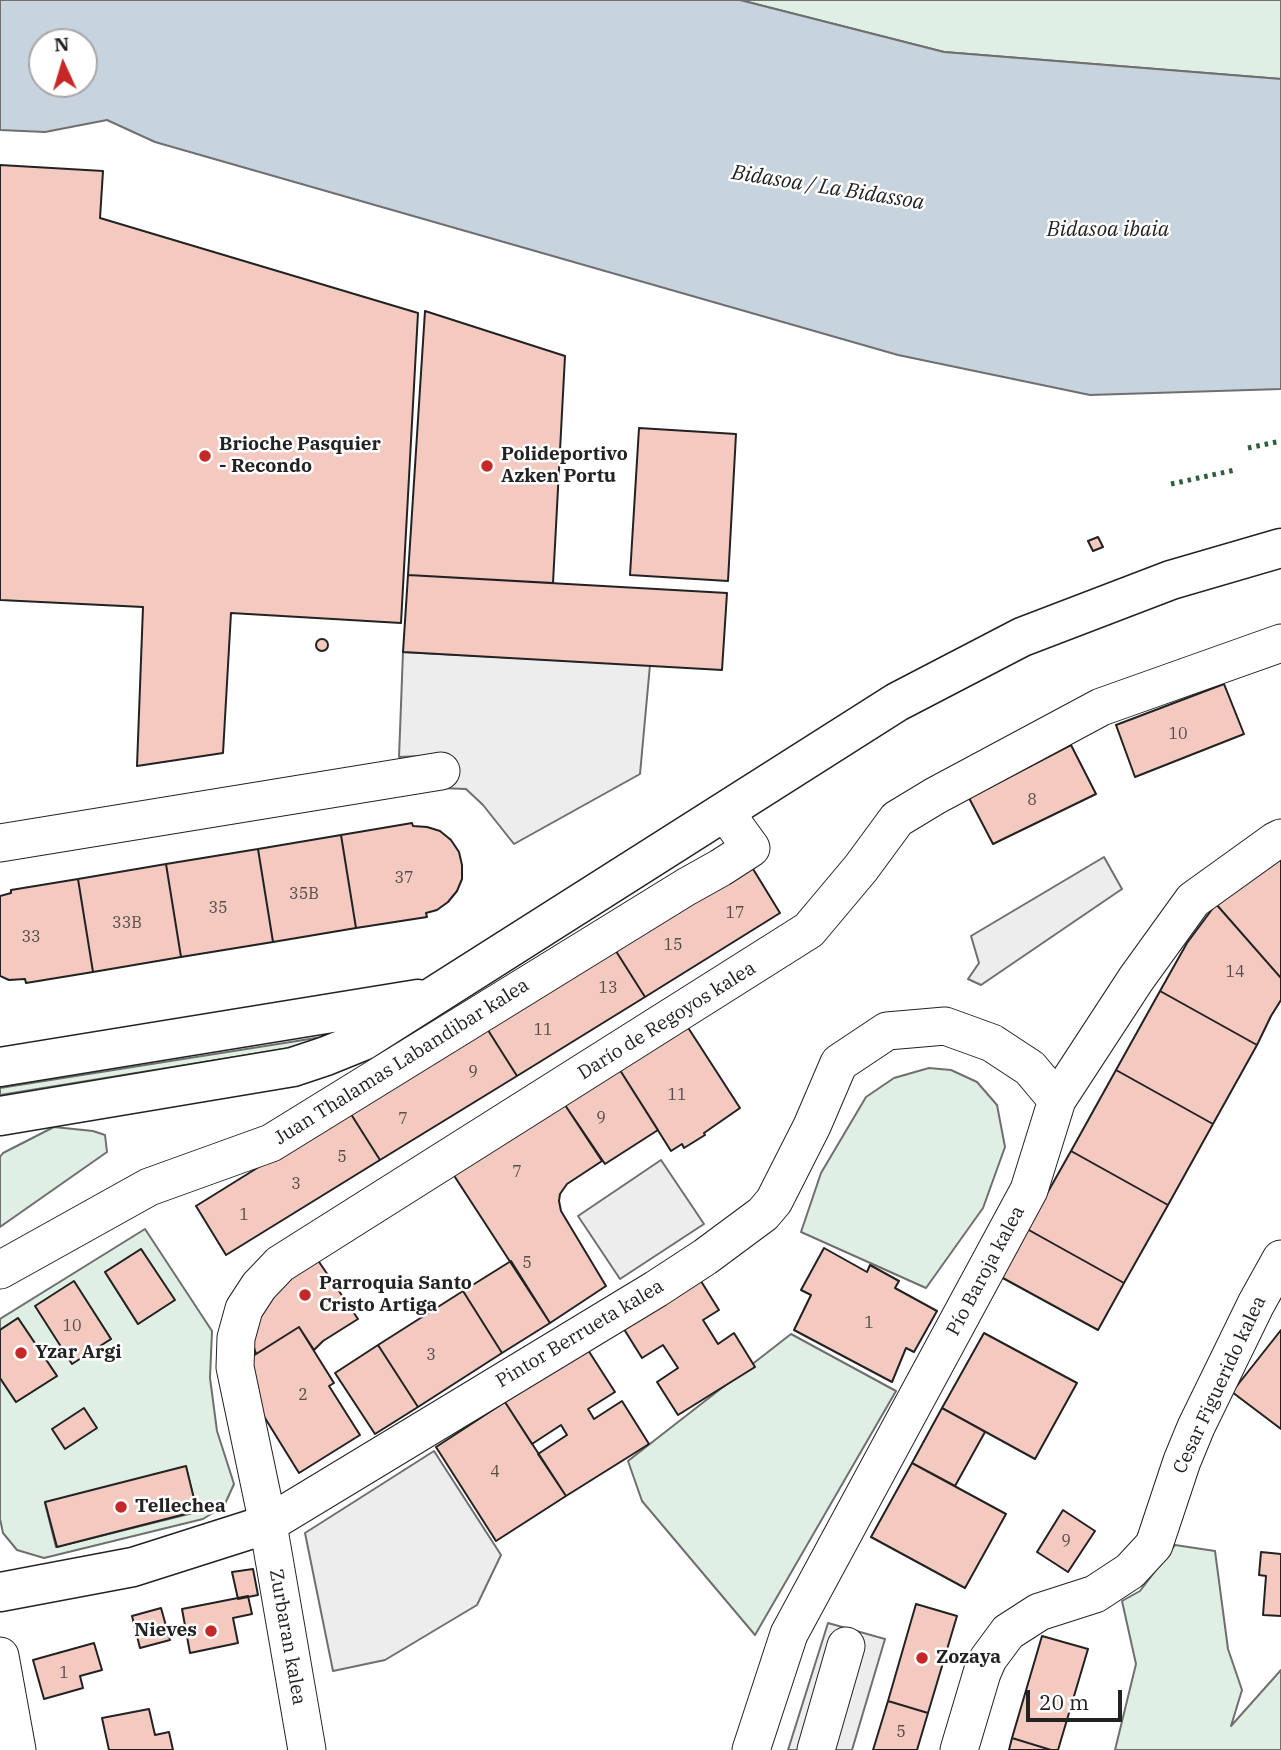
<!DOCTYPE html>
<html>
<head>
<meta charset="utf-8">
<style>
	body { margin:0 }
	#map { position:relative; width:1281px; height:1750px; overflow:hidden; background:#fff; font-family:"IBM Plex Serif",serif }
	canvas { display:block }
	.north { position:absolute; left:28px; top:28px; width:70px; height:70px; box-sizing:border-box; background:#fff; border:2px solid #a7a7a7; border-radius:50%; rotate:356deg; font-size:19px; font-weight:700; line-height:28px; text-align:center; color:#222 }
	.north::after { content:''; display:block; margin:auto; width:24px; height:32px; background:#c62828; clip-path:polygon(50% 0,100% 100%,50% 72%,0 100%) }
	.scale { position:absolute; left:1026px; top:1690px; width:96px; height:32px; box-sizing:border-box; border:4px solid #222; border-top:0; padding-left:9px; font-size:21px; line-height:24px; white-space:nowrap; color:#222; -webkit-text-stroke:5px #fff; paint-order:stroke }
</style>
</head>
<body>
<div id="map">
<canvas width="1281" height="1750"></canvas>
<div class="north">N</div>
<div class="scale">20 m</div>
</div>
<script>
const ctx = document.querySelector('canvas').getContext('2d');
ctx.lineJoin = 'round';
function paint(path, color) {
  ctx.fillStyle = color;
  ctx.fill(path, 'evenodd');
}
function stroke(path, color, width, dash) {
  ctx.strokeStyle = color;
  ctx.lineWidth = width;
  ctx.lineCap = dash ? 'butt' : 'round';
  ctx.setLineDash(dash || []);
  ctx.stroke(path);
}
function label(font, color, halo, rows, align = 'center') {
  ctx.font = font + ' "IBM Plex Serif",serif';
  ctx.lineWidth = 5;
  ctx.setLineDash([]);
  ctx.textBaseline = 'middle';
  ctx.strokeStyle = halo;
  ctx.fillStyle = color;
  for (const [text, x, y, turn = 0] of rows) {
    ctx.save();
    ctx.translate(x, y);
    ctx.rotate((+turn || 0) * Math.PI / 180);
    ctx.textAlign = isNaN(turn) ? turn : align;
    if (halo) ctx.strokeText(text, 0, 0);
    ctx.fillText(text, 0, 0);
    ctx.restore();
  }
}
const green = new Path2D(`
	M740,0h541v79l-337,-27z
	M341,1034l-57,15 -284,46v-7z
	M929,1068l22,2 26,12 20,23 8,42 -22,61 -57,80 -125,-56 20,-59 45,-76 28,-19z
	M54,1127l39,4 12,4 2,17 -107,75v-70l3,-4z
	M145,1229l67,102 -2,47 7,53 17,53 -10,22 -21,13 -159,39 -27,-8 -14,-17 -3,-14v-141l16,24 41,-26 -39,-58 -18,12v-11zM141,1249l33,51 -36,24 -33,-52zM74,1282l37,57 -39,24zM186,1467l11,45 -141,35 -11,-44z
	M791,1334l105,57 -141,244 -113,-134 -14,-40z
	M1175,1545l40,6 13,98 14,41 -11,36 50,-56v80h-166l21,-86 -14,-63 18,-10z`);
const parking = new Path2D(`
	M403,652l247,13 -10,109 -126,70 -31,-39 -17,-16 -26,-1 3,-33 -44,2z
	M1104,857l18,32 -141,96 -13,-6 11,-16 -8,-27z
	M661,1160l43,64 -84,55 -42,-63z
	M434,1451l67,104 -24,50 -92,55 -52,11 -28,-138z
	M828,1623l57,16 -33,111h-64z`);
const water = new Path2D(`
	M0,0h740l204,52 337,27v310l-191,6 -192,-40 -743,-213 -48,-22 -62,12 -45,-2zM42,42h42v42h-42z`);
const building = new Path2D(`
	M0,165l103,6 -3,47 318,95 -17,310 -170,-10 -8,140 -86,13 6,-159 -143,-7z
	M425,311l140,45 -12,227 -145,-8z
	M639,428l97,6 -8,147 -98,-6z
	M1098,537l5,10 -10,4 -5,-10z
	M408,575l319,18 -5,77 -319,-18z
	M316 645a6 6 0 1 1 12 0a6 6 0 1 1-12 0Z
	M1224,684l20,50 -109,43 -19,-52z
	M1071,745l25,49 -103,50 -24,-46z
	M412,823l1,3 14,1 13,4 11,9 8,12 3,13v14l-5,12 -9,11 -11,8 -11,3 1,4 -71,11 -15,-93z
	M341,835l15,93 -83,14 -15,-93z
	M258,849l15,93 -92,15 -15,-93z
	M1281,856v122l-65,-74z
	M166,864l15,93 -88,15 -15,-93z
	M750,864l30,49 -135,84 -31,-49z
	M78,879l15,93 -67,11 -1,-4 -16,1 -9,-4v-80l11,-3v-3z
	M1216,904l65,74v22l-10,16 -14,29 -97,-54 27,-48z
	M614,948l31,49 -128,79 -31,-49z
	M1160,991l97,54 -44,79 -97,-54z
	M687,1026l53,82 -36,25 1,2 -21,13 -2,-4 -11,7 -53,-84z
	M486,1027l31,49 -137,84 -31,-49z
	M618,1067l40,63 -53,34 -42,-62z
	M1116,1070l97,54 -45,81 -97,-54z
	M563,1102l39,59 -35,23 -7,10 -1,7 2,10 45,75 -56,37 -97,-149z
	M349,1111l31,49 -154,95 -30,-49z
	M1071,1151l97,54 -44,78 -97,-54z
	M1027,1229l97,54 -26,47 -97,-53z
	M824,1248l43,24 3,-7 29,16 -4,7 42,23 -23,41 -8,-4 -14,34 -98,-52 17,-35 -10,-5z
	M141,1249l34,51 -37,24 -33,-52z
	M315,1256l43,63 -35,22 -9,9 -15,-23 -43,27 -8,-27 47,-58z
	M511,1261l39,62 -48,30 -39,-62z
	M699,1278l20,32 -16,10 15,24 16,-11 21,34 -77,48 -21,-33 21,-14 -15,-23 -21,13 -20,-32z
	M74,1281l37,58 -39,25 -37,-58z
	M463,1291l39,62 -84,54 -40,-62z
	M18,1318l39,58 -41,26 -16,-24v-48z
	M299,1327l35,56 -5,3 31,49 -61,38 -47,-76 -7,-36z
	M1281,1330v99l-49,-37z
	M984,1333l93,50 -42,76 -93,-51z
	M378,1345l40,62 -43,27 -40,-61z
	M588,1350l27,42 -27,17 6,10 28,-18 27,43 -83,52 -28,-42 29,-19 -6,-10 -29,19 -27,-42z
	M505,1402l61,94 -70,45 -60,-94z
	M84,1408l13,20 -32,21 -13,-20z
	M942,1408l43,24 -30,54 -43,-23z
	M912,1463l94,51 -41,74 -94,-51z
	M186,1466l11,45 -140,36 -12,-45z
	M1063,1510l32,21 -27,41 -31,-20z
	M1261,1552l20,2v62l-18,-1 3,-39 -7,-1z
	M253,1569l5,26 -20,4 -6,-27z
	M248,1596l4,18 -19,4 5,25 -48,10 -8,-44z
	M916,1604l41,12 -29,97 -40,-12z
	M161,1608l9,32 -30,8 -8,-32z
	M1042,1636l46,13 -30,101h-7l-39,-12z
	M94,1643l8,27 -22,6 3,12 -39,11 -11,-39z
	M888,1701l40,12 -11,37h-44z
	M149,1709l6,26 14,-3 4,18h-64l-7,-32z
	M1012,1738l39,12h-42z`);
const minor = new Path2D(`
	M0,843l441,-72
	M0,1270l149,-83 122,-44 415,-256 34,-19 31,-20 -16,-22 -5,-18
	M268,1524l388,-235 49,-32 58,-43 11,-13 38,-75 27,-63 48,-32 58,-5 47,17 38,25 27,32
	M0,1656l17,94
	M307,1750l-39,-226 -33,-157 1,-29 8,-29 15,-23 21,-22 529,-334 52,-62 36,-49 38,-23 166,-89 180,-64
	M751,1750l38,-116 240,-444 28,-90 79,-121 57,-79 82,-59 6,-3
	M816,1750l30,-104
	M959,1750l23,-77 6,-14 20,-27 31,-20 56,-18 35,-23 24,-26 28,-84 14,-34 60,-123 25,-45`);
const major = new Path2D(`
	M0,1067l418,-68
	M0,1116l293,-49 33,-11 37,-15 534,-339 125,-65 149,-57 110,-32
	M0,1592l133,-25 135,-43`);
const hedge = new Path2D(`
	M1248,448l33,-7
	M1171,484l64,-14`);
const markers = [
	[205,456,7,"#c62828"],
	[487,466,7,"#c62828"],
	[305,1295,7,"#c62828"],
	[21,1353,7,"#c62828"],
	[121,1507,7,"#c62828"],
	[211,1631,7,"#c62828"],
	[922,1658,7,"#c62828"]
];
const numberNames = [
	["10",1178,734],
	["8",1032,800],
	["37",404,878],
	["35B",304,894],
	["35",218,908],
	["17",735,913],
	["33B",127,923],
	["33",31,937],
	["15",673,945],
	["14",1235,972],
	["13",608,988],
	["11",543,1030],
	["9",473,1072],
	["11",677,1095],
	["9",601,1118],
	["7",403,1119],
	["5",342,1157],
	["7",517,1172],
	["3",296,1184],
	["1",244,1215],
	["5",527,1263],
	["1",869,1323],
	["10",72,1326],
	["3",431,1355],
	["2",303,1395],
	["4",495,1472],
	["9",1066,1541],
	["1",64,1673],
	["5",901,1732]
];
const poiNames = [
	["Brioche Pasquier",219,445],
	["- Recondo",219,467],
	["Polideportivo",501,455],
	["Azken Portu",501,477],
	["Parroquia Santo",319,1284],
	["Cristo Artiga",319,1306],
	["Yzar Argi",35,1353],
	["Tellechea",135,1507],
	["Nieves",197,1631,"right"],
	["Zozaya",936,1658]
];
const streetNames = [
	["Darío de Regoyos kalea",667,1021,-32],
	["Juan Thalamas Labandibar kalea",402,1062,-32],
	["Pío Baroja kalea",986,1271,-62],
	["Pintor Berrueta kalea",580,1334,-31],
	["Cesar Figuerido kalea",1220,1385,-65],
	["Zurbaran kalea",287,1637,80]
];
const waterNames = [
	["Bidasoa / La Bidassoa",828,188,9],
	["Bidasoa ibaia",1108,230]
];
paint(green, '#e0efe3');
stroke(green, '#6f6f6f', 2);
paint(parking, '#ededed');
stroke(parking, '#6f6f6f', 2);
paint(water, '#c7d3dd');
stroke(water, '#6f6f6f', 2);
paint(building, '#f3c9c0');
stroke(building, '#222', 2);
stroke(minor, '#222', 39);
stroke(major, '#222', 41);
stroke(minor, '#fff', 37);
stroke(major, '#fff', 38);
stroke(hedge, '#2f5e38', 5, [3.5, 5]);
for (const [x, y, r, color] of markers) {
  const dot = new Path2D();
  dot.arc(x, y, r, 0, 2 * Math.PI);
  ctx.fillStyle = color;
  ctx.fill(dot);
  stroke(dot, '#fff', 2.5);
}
label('16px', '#564c4a', null, numberNames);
label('bold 19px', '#222', '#fff', poiNames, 'left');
label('19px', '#222', '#fff', streetNames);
label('italic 21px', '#222', '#fff', waterNames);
</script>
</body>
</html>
